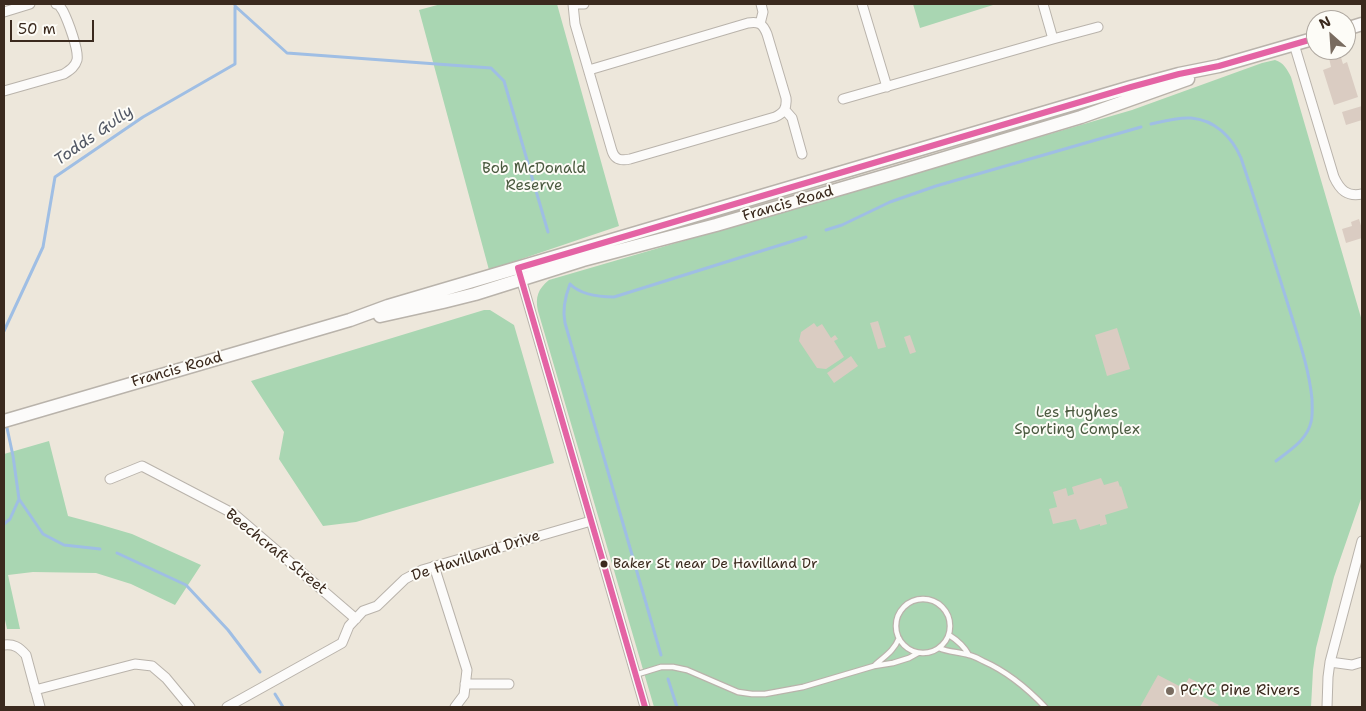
<!DOCTYPE html>
<html>
<head>
<meta charset="utf-8">
<style>
	body { margin:0 }
	#map { position:relative; width:1366px; height:711px; overflow:hidden; background:#ede7db; font-family:"Shantell Sans",sans-serif }
	canvas { display:block }
	.frame { position:absolute; inset:0; border:5px solid #3b2a1e; pointer-events:none }
	.north { position:absolute; left:1306px; top:10px; width:50px; height:50px; box-sizing:border-box; background:#fdfcf7; border:1px solid #afa8a0; border-radius:50%; rotate:334deg; font-size:14px; font-weight:700; line-height:20px; text-align:center; color:#3b2a1e }
	.north::after { content:''; display:block; margin:auto; width:18px; height:22px; background:#796c60; clip-path:polygon(50% 0,100% 100%,50% 72%,0 100%) }
	.scale { position:absolute; left:10px; top:20px; width:84px; height:22px; box-sizing:border-box; border:2px solid #3b2a1e; border-top:0; padding-left:6px; font-size:15px; line-height:18px; white-space:nowrap; color:#3b2a1e; -webkit-text-stroke:4px #fdfcf7; paint-order:stroke }
</style>
</head>
<body>
<div id="map">
<canvas width="1366" height="711"></canvas>
<div class="frame"></div>
<div class="north">N</div>
<div class="scale">50 m</div>
</div>
<script>
const ctx = document.querySelector('canvas').getContext('2d');
ctx.lineJoin = 'round';
function paint(path, color) {
  ctx.fillStyle = color;
  ctx.fill(path, 'evenodd');
}
function stroke(path, color, width, dash) {
  ctx.strokeStyle = color;
  ctx.lineWidth = width;
  ctx.lineCap = dash ? 'butt' : 'round';
  ctx.setLineDash(dash || []);
  ctx.stroke(path);
}
function label(font, color, halo, rows, align = 'center') {
  ctx.font = font + ' "Shantell Sans",sans-serif';
  ctx.lineWidth = 4;
  ctx.setLineDash([]);
  ctx.textBaseline = 'middle';
  ctx.strokeStyle = halo;
  ctx.fillStyle = color;
  for (const [text, x, y, turn = 0] of rows) {
    ctx.save();
    ctx.translate(x, y);
    ctx.rotate((+turn || 0) * Math.PI / 180);
    ctx.textAlign = isNaN(turn) ? turn : align;
    if (halo) ctx.strokeText(text, 0, 0);
    ctx.fillText(text, 0, 0);
    ctx.restore();
  }
}
const green = new Path2D(`
	M441,4h116l62,222 -130,44 -70,-260z
	M913,4h79l1,1 -73,23z
	M1275,60c9,3 12,9 16,17l71,244v175l-28,81 -18,71 -3,22 -2,37h-657l-116,-396c-3,-14 0,-22 11,-31l583,-170 130,-47z
	M484,310h6l24,15 40,138 -198,59 -33,4 -44,-67 5,-27 -33,-51z
	M49,441l19,75 30,8 34,10 69,31 -26,40 -44,-21 -35,-11 -63,-1 -25,3 12,54h-13l-3,-14v-161z`);
const stream = new Path2D(`
	M235,6l52,47 204,15 13,13 44,151
	M1151,124c13,-3 27,-7 40,-6 24,2 41,19 50,40 17,51 33,102 49,153 9,29 19,58 22,88 0,8 1,16 -1,23 -4,18 -21,28 -35,39
	M826,230l16,-5 48,-23 46,-16 205,-59
	M4,331l39,-84 12,-70 88,-60 92,-53v-60
	M19,499l24,35 21,11 36,4
	M4,524l6,-5 9,-20 -6,-43 -7,-33
	M117,553l69,32 42,45 32,42
	M661,655l-96,-332c-3,-14 0,-26 5,-39 11,11 29,13 44,13l192,-60
	M668,679l9,28
	M275,694l8,13`);
const building = new Path2D(`
	M1340,54l3,10 4,-2 11,35 -24,8 -11,-35 8,-3 -2,-9z
	M1362,106v14l-16,5 -4,-13z
	M1359,219l3,10v9l-16,5 -4,-14 10,-3 -1,-4z
	M878,321l8,26 -8,2 -8,-26z
	M814,323l3,4 5,-3 9,14 4,-3 3,4 -4,2 10,16 -18,12 -9,-1 -18,-27 2,-9z
	M1117,328l13,41 -23,7 -12,-41z
	M910,335l6,17 -6,2 -6,-17z
	M851,356l7,10 -24,17 -7,-10z
	M1101,478l3,7 14,-4 2,6 1,-1 7,22 -23,7 2,9 -7,2v-2l-20,6 -4,-11 -23,5 -4,-15 8,-2 -4,-15 13,-4 2,8 6,-2 -2,-7z
	M1158,675l25,13 6,-10 8,4 -6,11 6,3 1,-2 21,11 -2,2h-77z`);
const lane = new Path2D(`
	M896 626a27 27 0 1 1 54 0a27 27 0 1 1-54 0Z
	M949,635c8,5 15,11 20,20
	M939,648c9,4 20,4 30,7 5,1 10,4 14,6 25,11 44,27 62,46
	M875,665c10,-9 19,-14 24,-27
	M635,675l26,-8h12l14,3 51,22 14,2h13l38,-7 71,-21 19,-3 16,-5 9,-5`);
const street = new Path2D(`
	M573,4l2,20 37,127c3,9 9,10 18,8l145,-42c9,-4 12,-9 11,-19l-19,-64c-4,-10 -8,-13 -19,-11l-159,47
	M575,4h9
	M862,4l25,83
	M4,12l26,-8
	M760,24l3,-12 -2,-8
	M1053,39l45,-12
	M1294,44l40,133c6,13 13,20 28,17
	M4,91l60,-17c6,-4 11,-7 13,-14 2,-10 -9,-39 -14,-49l-4,-6 -3,-1
	M843,99l210,-60 -10,-35
	M785,110l7,8 10,36
	M520,275l125,432
	M110,479l32,-13 92,48 122,105
	M434,566l33,104 -3,25 -9,12
	M4,645c10,-1 15,2 22,10l14,52
	M1330,662l22,3 10,-3
	M465,684h44
	M35,690l100,-26 17,2 14,12 24,29
	M227,707l115,-64 7,-17 14,-15 14,-5 28,-27 17,-9 169,-49
	M1327,707l1,-30 2,-15 32,-121`);
const secondary = new Path2D(`
	M1346,29l16,-5
	M380,316l63,-14 32,-8 108,-34 133,-35 182,-53 183,-55 107,-38
	M4,421l346,-101 38,-14 743,-219 48,-13 40,-8 97,-28`);
const bus1 = new Path2D(`
	M645,707l-127,-439 613,-181 48,-13 40,-8 97,-28`);
const markers = [
	[604,564,4.5,"#3b2a1e"],
	[1170,691,5,"#796c60"]
];
const busNames = [
	["Baker St near De Havilland Dr",613,564]
];
const parkNames = [
	["Bob McDonald",534,169],
	["Reserve",534,186],
	["Les Hughes",1077,413],
	["Sporting Complex",1077,430]
];
const streetNames = [
	["Francis Road",788,204,-16],
	["Francis Road",177,370,-16],
	["Beechcraft Street",276,552,39],
	["De Havilland Drive",476,556,-18]
];
const poiNames = [
	["PCYC Pine Rivers",1180,691]
];
const waterNames = [
	["Todds Gully",94,136,-35]
];
paint(green, '#a9d6b2');
stroke(stream, '#9fbee4', 3);
paint(building, '#daccc2');
stroke(lane, '#b9b3ab', 7);
stroke(street, '#b9b3ab', 11);
stroke(secondary, '#b9b3ab', 15);
stroke(lane, '#fcfbfa', 4.5);
stroke(street, '#fcfbfa', 9);
stroke(secondary, '#fcfbfa', 12);
stroke(bus1, '#e463a4', 6);
for (const [x, y, r, color] of markers) {
  const dot = new Path2D();
  dot.arc(x, y, r, 0, 2 * Math.PI);
  ctx.fillStyle = color;
  ctx.fill(dot);
  stroke(dot, '#fdfcf7', 2);
}
label('14px', '#3b2a1e', '#fdfcf7', busNames, 'left');
label('15px', '#4b5a40', '#fdfcf7', parkNames);
label('15px', '#3b2a1e', '#fdfcf7', streetNames);
label('15px', '#3b2a1e', '#fdfcf7', poiNames, 'left');
label('italic 16px', '#525865', '#fdfcf7', waterNames);
</script>
</body>
</html>
